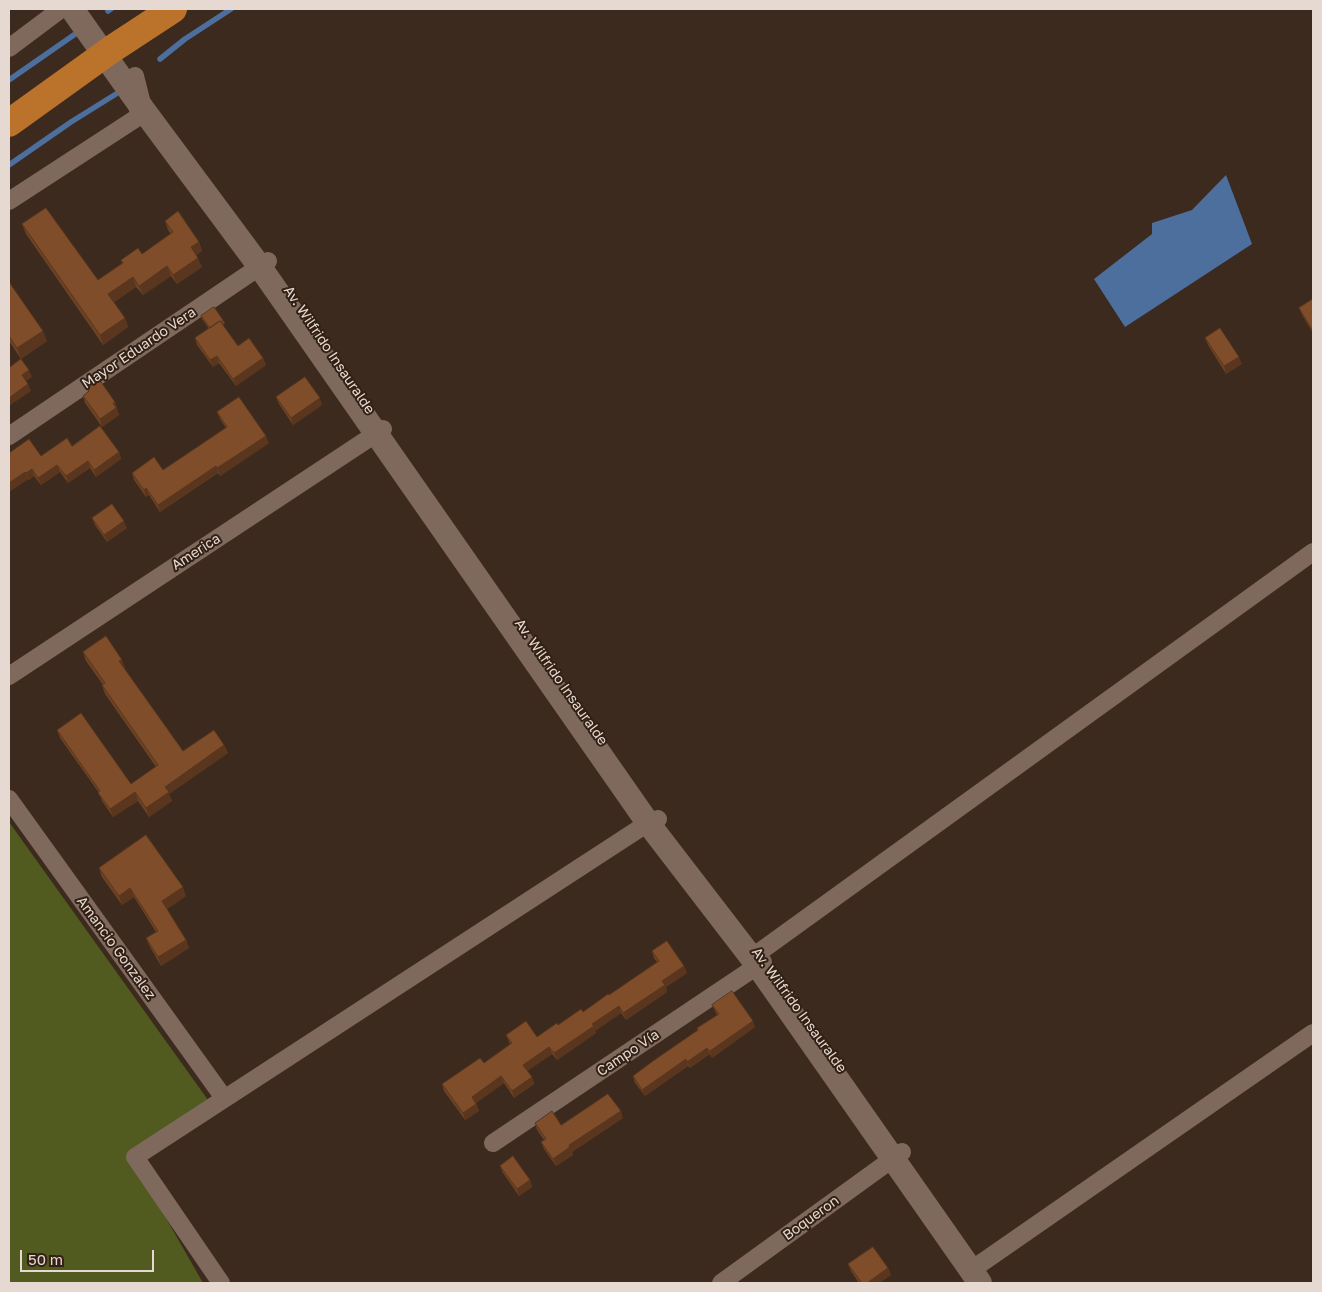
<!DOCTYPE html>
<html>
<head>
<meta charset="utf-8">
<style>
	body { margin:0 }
	#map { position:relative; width:1322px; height:1292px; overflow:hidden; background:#3c2a1e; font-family:"Golos Text",sans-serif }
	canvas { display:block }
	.frame { position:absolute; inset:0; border:10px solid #e5d9d1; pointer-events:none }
	.scale { position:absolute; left:20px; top:1250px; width:134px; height:22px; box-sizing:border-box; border:2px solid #e5d9d1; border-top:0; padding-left:6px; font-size:15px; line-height:18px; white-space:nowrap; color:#e5d9d1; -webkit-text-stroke:4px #322015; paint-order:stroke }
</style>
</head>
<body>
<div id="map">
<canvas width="1322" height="1292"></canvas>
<div class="frame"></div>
<div class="scale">50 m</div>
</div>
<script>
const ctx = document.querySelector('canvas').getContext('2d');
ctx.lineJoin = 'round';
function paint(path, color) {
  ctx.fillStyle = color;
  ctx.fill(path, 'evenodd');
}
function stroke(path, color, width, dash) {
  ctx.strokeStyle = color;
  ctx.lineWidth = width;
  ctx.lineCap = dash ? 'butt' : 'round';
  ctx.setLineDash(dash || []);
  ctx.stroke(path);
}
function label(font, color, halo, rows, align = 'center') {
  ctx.font = font + ' "Golos Text",sans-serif';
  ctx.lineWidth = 4;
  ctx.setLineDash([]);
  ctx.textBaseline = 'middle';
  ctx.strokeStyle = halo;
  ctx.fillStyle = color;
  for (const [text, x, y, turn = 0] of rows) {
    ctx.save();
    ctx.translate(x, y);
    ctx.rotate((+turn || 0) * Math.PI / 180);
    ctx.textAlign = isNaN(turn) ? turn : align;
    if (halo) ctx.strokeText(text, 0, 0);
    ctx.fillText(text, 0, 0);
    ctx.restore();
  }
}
const green = new Path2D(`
	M9,822l199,278 -78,55 73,128h-194z`);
const water = new Path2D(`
	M1226,175l26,69 -127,83 -31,-48 58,-45v-11l40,-13z`);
const stream = new Path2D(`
	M108,11l3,-2
	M160,59l25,-20 46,-30
	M9,80l72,-50
	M9,165l62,-43 45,-28`);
const street = new Path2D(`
	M9,48l52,-39
	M9,201l126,-82 7,-11 -1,-8 -6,-24
	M9,436l259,-175
	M9,676l374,-247
	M9,799l215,299
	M758,953l555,-401
	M493,1143l270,-181
	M980,1264l333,-231
	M221,1283l-86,-126 513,-334 10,-4
	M721,1283l181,-131`);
const secondary = new Path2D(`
	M72,9l70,99 118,159 388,556 110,143 222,317`);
const highway = new Path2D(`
	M9,123l103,-74 61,-40`);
const wall = new Path2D(`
	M165,221l34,21 3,9 -6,4 6,12 -25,17 -6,-8 -28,19 -7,-8 -22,15 11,16 3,9 -25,18 -77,-111 -4,-10 76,56 24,-17 -1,-3 21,-6 29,-20 -3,-4z
	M9,282l38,59 -26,18 -12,-18z
	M1313,299v34l-11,-18 -3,-7z
	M201,316l22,4 2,3 -2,2 15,21 25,12 3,7 -30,21 -17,-23 -6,4 -16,-22 -2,-7 14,-9 -7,-10z
	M1205,338l37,26 -16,10 -18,-29z
	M87,387l28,15 4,13 -17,12 -17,-24 -2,-7 5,-4z
	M276,397l46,8 -29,20 -14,-21z
	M217,412l52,31 -49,33 -2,-3 -58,39 -11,-17 -3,2 -12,-17 -2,-7 31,-3 63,-42 -6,-9z
	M72,446l47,6 2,7 -25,18 -6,-9 -22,15 -8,-11 -19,13 -7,-9 -5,4 -1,-1 -19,13v-39l32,3z
	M92,518l35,10 -20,14 -12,-17z
	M83,652l42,16 -1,1 59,82 41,-6 4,8 -59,41 3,7 -23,16 -11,-16 -25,16 -11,-16 -3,-8 -39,-55 -3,-8 74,54 25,-17 -51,-73 -3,-9h1l-17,-24z
	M99,868l87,28 -19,13 19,31 3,8 -28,18 -11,-19 -4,-9 10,-6 -22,-35 -12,8 -20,-28z
	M652,951l32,15 3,7 -21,14 1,5 -41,28 -5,-7 -26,18 1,2 -39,27 -5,-6 -25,17 5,6 2,7 -20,14 -10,-15 -28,20 3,8 -14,9 -21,-29 -2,-7 42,-21 26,-19 -4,-9 31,2 46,-25 26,-17 48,-33 -3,-4z
	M712,1005l43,22 -43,31 -2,-4 -20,14 -2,-2 -43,30 -10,-13 -2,-7 65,-46 -1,-2 20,-13z
	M623,1118l-51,34 1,3 -17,11 -12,-17 -3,-7 3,-2 -7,-10 -2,-7 26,2z
	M500,1166l30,14 2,7 -13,9 -16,-23z
	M848,1264l40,4 3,7 -12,8h-20l-8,-12z`);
const shadedWall = new Path2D(`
	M199,242l3,9 -8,6 -3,-10z
	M198,258l4,9 -25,17 -4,-9z
	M167,266l4,10 -28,19 -4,-9z
	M133,277l3,10 -24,17 -4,-10z
	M125,318l3,9 -25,18 -3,-10z
	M43,331l4,10 -26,18 -4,-11z
	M217,356l2,7 -6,4 -3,-7z
	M1239,357l3,7 -16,10 -2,-8z
	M263,358l3,7 -30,21 -3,-7z
	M29,370l3,7 -7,5 -3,-7z
	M28,384l3,7 -22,15v-8z
	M320,398l2,7 -29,20 -2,-7z
	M115,402l4,13 -17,12 -2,-8z
	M266,436l3,7 -49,33 -3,-8z
	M119,452l2,7 -25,18 -2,-7z
	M88,461l2,7 -22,15 -2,-7z
	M57,465l3,7 -19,13 -3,-7z
	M216,466l2,7 -58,39 -2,-7z
	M32,469l2,7 -5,4 -3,-7z
	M25,472l3,7 -19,13v-9z
	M146,488l3,7 -3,2 -2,-7z
	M124,521l3,7 -20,14 -3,-7z
	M122,660l3,8 -3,2 -3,-9z
	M224,745l4,8 -59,41 3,7 -23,16 -3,-9 19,-21z
	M135,792l3,9 -25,16 -3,-8z
	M183,887l3,9 -21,14 -3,-9z
	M130,888l4,9 -12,8 -3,-9z
	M186,940l3,8 -28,18 -3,-9z
	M684,966l3,7 -21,14 1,5 -41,28 -3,-7 39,-32z
	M619,1006l2,7 -26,18 1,2 -39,27 -3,-7 38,-29z
	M753,1021l2,6 -43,31 -2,-7z
	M549,1047l3,7 -27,18 -2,-7z
	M707,1048l3,6 -20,14 -3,-6z
	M686,1059l2,7 -43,30 -3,-6z
	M501,1076l3,7 -30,21 -2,-7z
	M532,1077l2,7 -20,14 -2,-7z
	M476,1104l3,7 -14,9 -2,-7z
	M621,1111l2,7 -51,34 1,3 -17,11 -3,-7 16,-14z
	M530,1180l2,7 -13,9 -2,-7z
	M888,1268l3,7 -12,8h-12z`);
const building = new Path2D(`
	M46,208l52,72 25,-17 -2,-3 17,-12 4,6 31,-22 -8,-11 13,-10 21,31 -8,5 7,11 -25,17 -6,-9 -28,20 -6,-9 -25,17 17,24 -25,17 -78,-111z
	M9,282l34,49 -26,17 -8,-12z
	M1313,299v32l-14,-23z
	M214,307l9,13 -2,2 -1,-1 -10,7 -9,-12z
	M220,321l18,25 11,-8 14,20 -30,21 -16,-23 -7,4 -15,-22z
	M1220,328l19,29 -15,9 -19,-28z
	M21,359l8,11 -7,5 6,9 -19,14v-30z
	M305,377l15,21 -29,20 -15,-21z
	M99,379l16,23 -2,1 3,5 -16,11 -17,-23 6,-5 -2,-4z
	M239,397l27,39 -49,32 -1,-2 -58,39 -12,-17 -2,2 -12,-17 22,-16 9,13 64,-43 -10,-15z
	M100,426l19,26 -25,18 -6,-9 -22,15 -9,-11 -19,13 -6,-9 -6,4 -1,-1 -16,11v-30l20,-14 12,17 26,-18 5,8z
	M112,504l12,17 -20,14 -12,-17z
	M106,636l16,24 -3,1 64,90 31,-21 10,15 -59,42 4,5 -23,16 -11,-16 -25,17 -12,-16 2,-2 -43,-61 24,-17 50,71 27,-19 -56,-80 3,-2 -22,-31z
	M146,835l37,52 -21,14 24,39 -28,17 -12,-19 12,-7 -28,-43 -11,8 -20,-28z
	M667,941l17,25 -22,15 3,4 -42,28 -4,-7 -27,18 2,2 -40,27 -5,-6 -26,18 9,12 -20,14 -11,-15 -29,21 4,7 -13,9 -21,-29 38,-26 4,5 28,-20 -6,-8 20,-14 11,16 20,-14 1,2 23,-16 2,3 25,-18 1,1 50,-34 -7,-10z
	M732,991l21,30 -43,30 -3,-3 -20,14 -1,-3 -44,31 -9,-14 20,-15 45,-31 -1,-2 22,-14 -7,-9z
	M608,1094l13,17 -52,34 1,2 -17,12 -12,-17 5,-3 -11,-16 17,-12 9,14z
	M513,1156l17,24 -13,9 -17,-23z
	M873,1247l15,21 -21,15h-5l-14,-19z`);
const streetNames = [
	["Mayor Eduardo Vera",139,348,-34],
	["Av. Wilfrido Insauralde",329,350,56],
	["America",196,552,-33],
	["Av. Wilfrido Insauralde",561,682,55],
	["Amancio Gonzalez",116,948,54],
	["Av. Wilfrido Insauralde",799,1010,54],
	["Campo Vía",628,1053,-34],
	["Boqueron",811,1218,-36]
];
paint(green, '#515a1f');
paint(water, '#4d6f9e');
stroke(stream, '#4d6f9e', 5.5);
stroke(street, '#7e695c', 18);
stroke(secondary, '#7e695c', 24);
stroke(highway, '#bb732c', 28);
paint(wall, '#6d4224');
paint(shadedWall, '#59361d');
paint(building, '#7f4d2a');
stroke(building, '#59361d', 1);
label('14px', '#e5d9d1', '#322015', streetNames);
</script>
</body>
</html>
